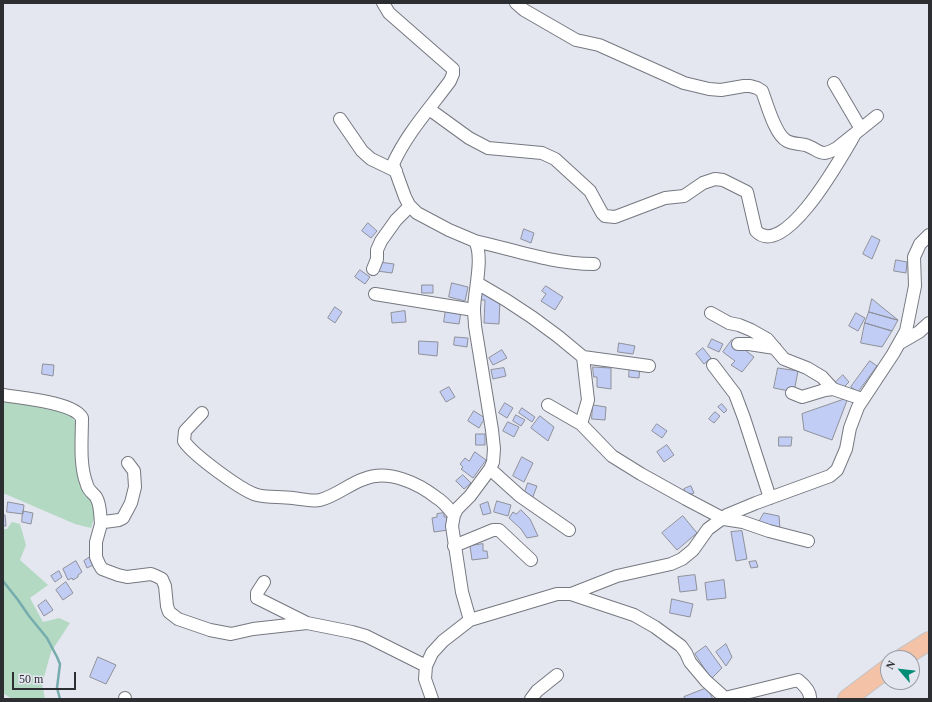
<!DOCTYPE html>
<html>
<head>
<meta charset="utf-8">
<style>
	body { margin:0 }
	#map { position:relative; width:932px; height:702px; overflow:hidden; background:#e4e7f0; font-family:Georgia,serif }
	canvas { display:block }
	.frame { position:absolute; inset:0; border:4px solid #2d2e32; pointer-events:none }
	.north { position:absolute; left:880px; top:650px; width:40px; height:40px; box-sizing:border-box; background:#e4e7f0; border:1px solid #9b9da4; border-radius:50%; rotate:298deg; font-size:11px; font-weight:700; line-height:16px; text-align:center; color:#2d2e32 }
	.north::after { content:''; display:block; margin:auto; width:14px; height:18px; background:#008c75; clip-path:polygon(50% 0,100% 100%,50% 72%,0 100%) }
	.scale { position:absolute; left:12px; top:672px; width:64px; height:18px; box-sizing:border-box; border:2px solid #2d2e32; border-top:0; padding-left:5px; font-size:12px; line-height:14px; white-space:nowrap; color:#2d2e32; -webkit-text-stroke:3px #e4e7f0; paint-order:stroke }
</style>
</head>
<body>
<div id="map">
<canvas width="932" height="702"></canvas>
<div class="frame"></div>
<div class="north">N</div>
<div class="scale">50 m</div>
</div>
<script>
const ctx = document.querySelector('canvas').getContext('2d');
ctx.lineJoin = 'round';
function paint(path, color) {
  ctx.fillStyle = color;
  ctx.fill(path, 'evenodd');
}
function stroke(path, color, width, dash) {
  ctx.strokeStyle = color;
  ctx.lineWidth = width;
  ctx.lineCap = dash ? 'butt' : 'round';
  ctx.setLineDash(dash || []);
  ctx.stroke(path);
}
const green = new Path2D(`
	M3,400l52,9 16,7 11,14 9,68 5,14 -5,16 -16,-4 -72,-31z
	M12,522l8,2 6,21 -6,15 28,25 -18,13 13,24 16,-4 11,5 -19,29 -9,32 3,15h-33l-9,-6v-164h4z`);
const stream = new Path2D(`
	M3,581l15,19 11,16 18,22 10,19 3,7 -3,24 3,11`);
const building = new Path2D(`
	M368,223l9,8 -6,7 -9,-7z
	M524,229l10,4 -3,10 -10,-4z
	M872,236l8,4 -8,19 -9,-5z
	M896,260l11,2 -1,11 -12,-2z
	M379,262l15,2 -2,9 -15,-2z
	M360,270l10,7 -5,7 -10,-7z
	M452,283l16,4 -3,14 -16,-4z
	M422,285h11v8h-11z
	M546,286l17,11 -8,13 -14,-9 5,-7 -4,-3z
	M477,292h12v6h11l-1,26 -15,-1 1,-23h-8z
	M872,299l26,21 -29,-8z
	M335,307l7,5 -7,11 -7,-5z
	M446,309l15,3 -2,12 -15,-2z
	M405,311l1,11 -14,1 -1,-10z
	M869,312l24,7 5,1 -6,11 -27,-8z
	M856,313l9,5 -7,13 -9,-5z
	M865,323l27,8 -10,16 -21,-4z
	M455,337l13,1 -1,9 -13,-2z
	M712,339l11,5 -4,8 -11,-5z
	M732,340l22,17 -12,15 -11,-7 4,-4 -12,-9z
	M419,341l19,1 -1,14 -18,-2z
	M619,343l16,3 -2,8 -15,-2z
	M703,348l8,10 -7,6 -8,-10z
	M502,350l5,8 -14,7 -4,-7z
	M870,361l7,5 -19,26 -7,-5z
	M43,364l11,1 -1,11 -11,-2z
	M630,364l10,1 -1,13 -10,-1z
	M593,367l18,1v21l-14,-2v-10h-3z
	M504,368l2,8 -13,3 -2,-9z
	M778,368l20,3 -4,21 -20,-4z
	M843,375l6,7 -8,8 -6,-7z
	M449,387l6,10 -9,5 -6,-10z
	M848,398l-16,42 -28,-10 -2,-16z
	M505,403l8,5 -6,10 -8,-5z
	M722,404l5,6 -3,3 -6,-6z
	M593,405l13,2 -1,13 -13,-1z
	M522,408l13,9 -3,5 -13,-9z
	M474,411l11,7 -6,10 -11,-7z
	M715,412l5,4 -6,7 -5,-4z
	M516,415l9,5 -4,6 -8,-5z
	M540,416l14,11 -6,14 -17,-13z
	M508,422l11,5 -5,10 -11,-6z
	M657,424l10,7 -5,7 -10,-7z
	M476,434h9v11h-9z
	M779,437h13l-1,9h-12z
	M667,445l7,10 -10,7 -7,-10z
	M475,452l11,8 -13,18 -12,-9 2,-2 -3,-3 5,-6 4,3z
	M522,457l11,6 -9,19 -11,-6z
	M463,475l8,8 -7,6 -8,-8z
	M528,483l9,3 -5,13 -8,-4z
	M691,486l3,7 -8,3 -2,-7z
	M497,501l14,4 -3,11 -14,-4z
	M8,502l16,3 -1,9 -16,-2z
	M488,502l3,11 -8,2 -3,-10z
	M521,510l9,9 8,17 -11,2 -6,-9 -12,-11 4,-6 3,2z
	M23,511l10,2 -2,11 -9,-2z
	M444,513v4h3l1,13 -14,2 -2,-14 5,-1v-3z
	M764,513l15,3 1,13 -22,-5z
	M3,515h2l1,11h-3z
	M683,516l14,17 -20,17 -15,-17z
	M742,531l5,28 -11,2 -5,-29z
	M483,544v7h4l1,7 -16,2 -2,-14z
	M90,557l3,8 -6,3 -3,-7z
	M76,561l6,11 -4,3v2l-5,3 -1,-2 -4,2 -5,-11z
	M756,561l2,6 -7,1 -2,-6z
	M59,571l3,6 -7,5 -4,-6z
	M695,575l2,15 -17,2 -2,-15z
	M724,580l2,18 -19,2 -2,-17z
	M66,582l7,11 -10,7 -7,-10z
	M672,599l21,5 -3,13 -20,-4z
	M46,600l7,10 -9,6 -6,-10z
	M726,644l6,13 -6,9 -10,-14z
	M706,646l16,22 -11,11 -16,-25z
	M98,657l18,8 -10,19 -16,-7z
	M707,688l6,11h-29v-2z`);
const minor = new Path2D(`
	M383,3l6,10 64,56v5l-3,7c-19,26 -43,52 -57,83l12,33 4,8 8,8 32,17 26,11c9,16 -1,51 -1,69 0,6 1,11 1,16l17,104 2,19 -1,13 -3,7 -20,27 -13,13 -3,6 -2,11 10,66 8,28
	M516,3l8,7 52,30 23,5 85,38 25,6 12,1 23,-4h6l7,2 5,3c5,13 13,44 25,50 8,4 15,2 21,5 14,6 13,11 29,2l40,-32
	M834,83l27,46
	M429,109l40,29 19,10 54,5 13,6 35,32 12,22 3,3 10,1 50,-19 19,-2 19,-13 12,-4 8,1 24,12 9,39c29,30 87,-77 99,-97
	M340,119l22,32 9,8 25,12
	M475,241c40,9 78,23 119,23
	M373,269l4,-10v-9l4,-9 15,-21 14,-14
	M477,283c38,21 74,46 106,74l5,43 -7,24
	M375,294l99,16
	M711,313l18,10 10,2 12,5 16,9 17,20 23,9 15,9 11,12 29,10
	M900,343l19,-11 10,-9
	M738,344h11l26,4
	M583,357l66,9
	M713,365l22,29 9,24 26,80
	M792,393l10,4 23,-7 8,-1
	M3,395c17,3 71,7 79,23 0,21 -3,47 5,67 1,5 6,8 9,12 5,8 4,19 5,27
	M548,405l33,19 31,32 29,18 45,25 38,20 19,3 26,9 39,10
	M202,413l-17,18 -1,10c8,13 58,50 73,54 12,3 24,1 36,3 9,1 19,4 27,2 16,-4 29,-16 44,-21 24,-10 54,4 73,19 7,4 12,11 17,17
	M128,463l6,8 1,16 -4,16 -8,15 -4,2 -15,2 -3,2 -5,18v15l3,7 3,5 16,6 9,2 24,-3 5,2 6,3 3,7 2,20 2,6 9,7 32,11 21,4 22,-5 54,-6 45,9 14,4 60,30
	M490,469l30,27 49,34
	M454,546l39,-16h6l32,30
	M264,582l-7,11v5l50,25
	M571,594l63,21 21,12 26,19 5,7 4,9 16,19 19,17 73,-18c5,4 13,12 12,19
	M125,698v1
	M432,699l-7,-20 1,-13 6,-13 11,-12 27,-21 87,-26h14l46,-18 54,-12 11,-5 11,-9 15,-21 19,-14 29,-12 74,-27 7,-6 9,-21 4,-21 8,-21 35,-53 13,-23 9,-45 -1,-29 6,-13 9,-9
	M531,699l6,-8 20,-16`);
const highway = new Path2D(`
	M902,658l27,-17
	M847,699l41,-31`);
paint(green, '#b3d9c2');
stroke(stream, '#76acae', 2.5);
paint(building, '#c1cdf4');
stroke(building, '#8e9099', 1);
stroke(minor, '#767880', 14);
stroke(highway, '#c4c4c6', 20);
stroke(minor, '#fff', 12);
stroke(highway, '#f4c2a6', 18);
</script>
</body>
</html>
